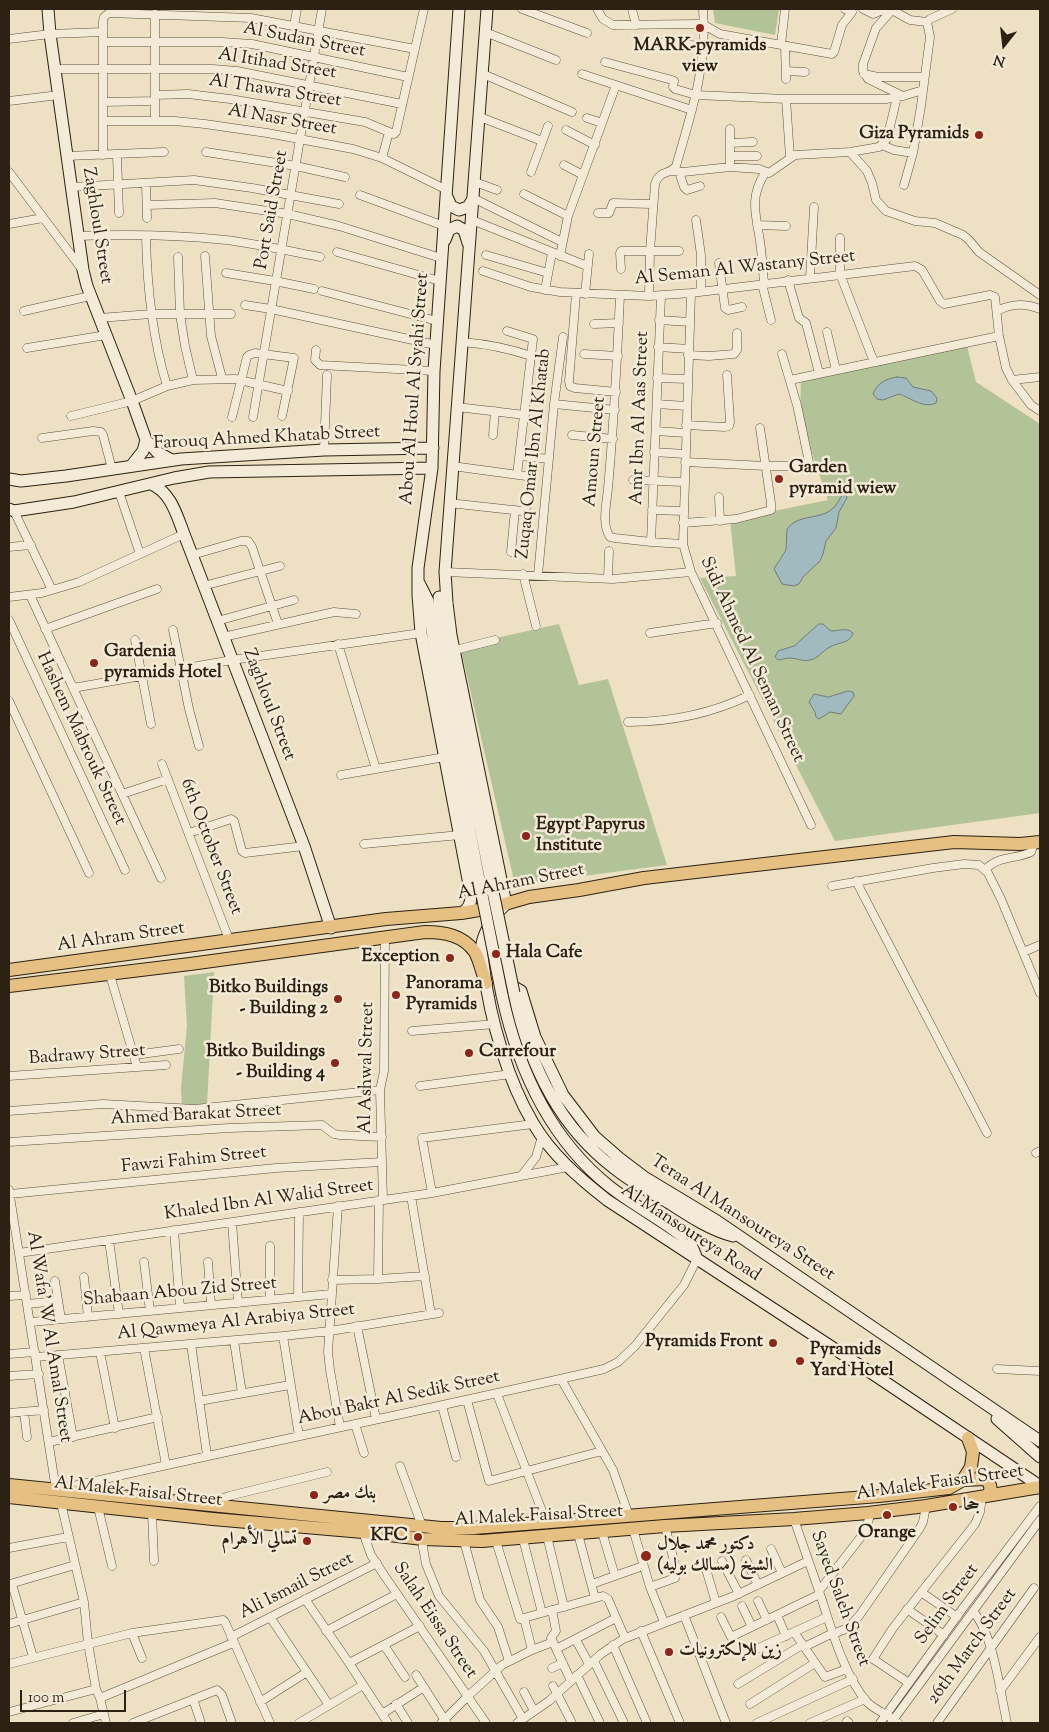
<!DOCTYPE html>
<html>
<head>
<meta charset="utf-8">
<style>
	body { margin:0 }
	#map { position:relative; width:1049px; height:1732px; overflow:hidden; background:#ede0c3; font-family:"Sorts Mill Goudy",serif }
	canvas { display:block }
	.frame { position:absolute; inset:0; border:10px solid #2c2112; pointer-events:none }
	.north { position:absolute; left:979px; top:20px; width:50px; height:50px; -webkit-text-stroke:4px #f3ebd8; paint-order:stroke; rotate:196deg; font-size:14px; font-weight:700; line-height:20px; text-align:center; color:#2c2112 }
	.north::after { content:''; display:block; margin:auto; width:18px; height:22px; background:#2c2112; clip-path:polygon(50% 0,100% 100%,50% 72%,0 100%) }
	.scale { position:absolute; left:20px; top:1690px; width:106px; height:22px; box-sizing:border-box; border:2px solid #2c2112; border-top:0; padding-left:6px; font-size:15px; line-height:18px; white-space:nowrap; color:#2c2112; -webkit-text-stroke:4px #f3ebd8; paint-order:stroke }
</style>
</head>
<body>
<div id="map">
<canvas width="1049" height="1732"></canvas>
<div class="frame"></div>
<div class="north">N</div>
<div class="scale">100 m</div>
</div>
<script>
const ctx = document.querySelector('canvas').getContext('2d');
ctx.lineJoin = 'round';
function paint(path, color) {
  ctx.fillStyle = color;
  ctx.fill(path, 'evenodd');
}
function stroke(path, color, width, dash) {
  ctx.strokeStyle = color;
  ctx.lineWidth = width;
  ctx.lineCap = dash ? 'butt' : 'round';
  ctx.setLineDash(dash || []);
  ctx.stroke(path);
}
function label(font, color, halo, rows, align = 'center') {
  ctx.font = font + ' "Sorts Mill Goudy",Amiri,serif';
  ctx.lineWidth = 5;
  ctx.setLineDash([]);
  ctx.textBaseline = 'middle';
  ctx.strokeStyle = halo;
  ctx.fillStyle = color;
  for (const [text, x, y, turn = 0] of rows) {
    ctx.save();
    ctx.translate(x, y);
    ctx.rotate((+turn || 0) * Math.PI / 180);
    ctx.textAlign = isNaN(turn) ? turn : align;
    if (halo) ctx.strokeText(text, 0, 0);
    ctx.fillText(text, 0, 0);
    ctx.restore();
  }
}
const green = new Path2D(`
	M713,9h66l-4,26 -60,-12z
	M967,346l9,36 64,42v389l-205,28 -135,-263 36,-2 -6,-56 98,-20 -28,-83 1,-40z
	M559,624l20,61 29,-6 59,186 -152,20 -55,-239z
	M214,972l-7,133h-25l-1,-17 6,-62 -3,-50z`);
const water = new Path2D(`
	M897,377l9,1 7,9 18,4 6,7 -1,5c-12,6 -25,-5 -37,-9l-16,6 -6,-1 -4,-5c5,-12 13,-15 24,-17z
	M843,494h3l1,4 -8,14 -3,16 -10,13 -3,13 -3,7 -17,16 -4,7 -5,2 -12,-2 -8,-15 12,-19 1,-21c11,-15 30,-9 44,-19 6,-4 8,-11 12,-16z
	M819,624h4l8,7c8,0 15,-4 22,2 -3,11 -15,9 -23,14 -8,4 -11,11 -20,13 -8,2 -13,-2 -20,-2 -5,0 -8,2 -12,2l-3,-3 3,-6 16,-5z
	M848,691l5,1 1,4 -13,18 -11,-2 -11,7 -3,-2 -1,-5 -6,-10 5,-8 14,3z`);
const street = new Path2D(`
	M522,9l65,24
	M597,9l6,10 10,6 85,-1 6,1 16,9 112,20 2,-2 8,-27 10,-13 -7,-3
	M632,9l4,16
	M863,9l10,5 12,-5
	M893,9l-17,19 -13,36v7l5,8 35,17
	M892,10l18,10 17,2
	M155,14v107
	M294,26l3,-17
	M485,32l71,28
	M9,39l41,-5 53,-2
	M103,42h119l30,2 156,33
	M662,43l42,3
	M781,45l4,-36
	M785,46l1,33
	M605,62l67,18 2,1 -1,6 2,2 21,6 90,4h100l17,-3 20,-6
	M55,69h158l24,2 165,33
	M786,71l19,1
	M483,74l89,38
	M582,74l110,36
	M864,74l14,3h46
	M155,95l33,-1 42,5 135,23 29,12 2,-2 28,-123
	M786,99l4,58
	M9,101l50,-6
	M103,102l52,-1
	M480,117l62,24
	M587,118l15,5
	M103,121h72l30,3 62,9 86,16 29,9 65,32
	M730,129v38
	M566,130l29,15
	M730,143l23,-1
	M882,145l12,5 19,3
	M206,152l90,14 49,11
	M850,152l17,19 5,12 4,17 10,11 29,10 20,2 28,12 6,5 10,12 61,43
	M103,155v-134l1,-4 5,-4 142,5 164,31
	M117,155l2,58
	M67,156l97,-4
	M730,156h27
	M382,158l7,-26
	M564,165l19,10
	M672,171l11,1 47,-5 29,2 10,4 26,-18 55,-3 29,-5 8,-8 10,-42
	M9,172l72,96
	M531,172l17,-46
	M679,172l5,15 3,3 13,-4
	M475,182l22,8
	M146,183l1,35
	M904,185l9,-32 8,-47 9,-69 -3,-15 3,-3 22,-10
	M71,187l123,-7 58,8 87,16
	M524,194l44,22
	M360,195l84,31
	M473,198l89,44
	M147,205l68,-2 73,11 51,12 102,32
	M598,213h11l4,-10 39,1
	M472,220l115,46
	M696,220l5,35v36
	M9,224l34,-6
	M757,225l29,1
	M78,236c49,-2 99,-1 148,4 32,4 63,11 94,17
	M146,236c1,51 6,101 21,150
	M840,238v36l34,88
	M337,252l103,29
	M486,255l62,18
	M205,256l6,80 11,42
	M560,256l8,-40 48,-131
	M178,257l2,57 5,32 8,34
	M719,263l6,45 3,2 14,-3
	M621,269l-1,-16 1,-2h58
	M483,271l48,16 29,5 89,4 42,-3 224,-27 7,4 18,31 4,3 46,-9 5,2 4,39 7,32 6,12 19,25 9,6
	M226,273l49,8 39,8
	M810,278l4,-71
	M788,280l11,38 7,5 13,50
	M762,284l9,36
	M764,284c-1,-15 -2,-29 -4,-43 -4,-27 -11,-43 5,-68
	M545,290l7,-37
	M322,291l115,30
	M691,293l-8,251 8,28 120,253
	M576,294l-7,87 1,5 5,2 41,4
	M585,294l4,-40
	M620,296c-3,64 -6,128 -12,192 -1,14 -7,36 2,49l5,1 36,4 32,2
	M649,296l1,-45 5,-67c5,-15 14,-8 21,-18 15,-52 32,-102 27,-157
	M245,305l26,4 165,36
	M24,311l66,-15
	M997,311c15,-8 28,-8 43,-2
	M99,318l52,-4h80
	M659,320l31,2
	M594,324l25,-1
	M507,331l26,8 -16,136
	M827,332l9,38
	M462,342c24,2 46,6 69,14
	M658,347l31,2
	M27,348l79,-13
	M316,350l-1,10 5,5 114,6
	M584,354l34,2
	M688,355l21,1 25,-2 3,-4v-17
	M657,378l30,1
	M790,380l209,-44
	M1012,380l28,-3
	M554,404l61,6
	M657,404l29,2
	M457,407l68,8
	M71,416l61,-15 35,-15 26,-6 42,-1 53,12
	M232,417l15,-60 2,-2 6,-2 39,5 -12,58
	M253,417l69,-408
	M686,425l39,2 4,-1 1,-4 -3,-47
	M656,431l29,2
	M493,435l2,-24
	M572,435l41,4
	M42,438l51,-7 8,1 2,3 9,34
	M324,450l3,-75
	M654,452l31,2
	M520,456l29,3
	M685,462l81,4h42l1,-4 -12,-57 -15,-51
	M452,466l74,10
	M633,480l51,2
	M119,492l21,62
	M719,497l1,24
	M449,503l73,8 4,-3 1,-9
	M652,510l32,1
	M11,511h3l38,79
	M683,523l53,-4 35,-9v-7l-11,-75
	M651,542l10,-246
	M9,547l22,-2
	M511,552l4,-42
	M192,555l49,-14h7l4,6 26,77
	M445,572l168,7 78,-7
	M523,574l13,52
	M538,575l16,-171 9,-67
	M608,578l1,-27
	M203,586l77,-20
	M30,595l131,283
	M9,597l33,-4 37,-11 105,-48
	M9,620l116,250
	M217,621l77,-21
	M45,629l112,-40
	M173,630l16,79 10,37
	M650,633l67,-10
	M223,637l111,-25 22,2
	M135,640l16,84
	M338,644l38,125
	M455,650l40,-10
	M73,688l159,-28 189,-27
	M9,701l80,172
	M628,722c43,0 83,-8 122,-27
	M162,764l68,178
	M341,775l104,-18
	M122,794l46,-15
	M189,833l42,-14 3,2 8,30 3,2 59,-7
	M364,844l96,-9
	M985,870c13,-15 30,-10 46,-18l3,-9
	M856,881l131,252
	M832,886l101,-18 31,-4 15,1 9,8 13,26 39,94
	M1023,952l17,-7
	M110,975l27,92
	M412,1031l83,-7
	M134,1055l45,-6
	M9,1076l157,-11
	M420,1086l91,-12
	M9,1111l94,-7 92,5 185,-19
	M9,1142l220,-14 93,-3 12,9 6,1 42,2
	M1036,1153l4,-2
	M522,1175l14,-18 6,-21
	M9,1190l47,300c182,-42 366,-79 548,-121l14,-7 17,-16 49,-61 13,-26
	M432,1193l-10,-55 111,-14
	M10,1194l266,-26 106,-6
	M411,1196l20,118
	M383,1200l-3,-110 4,-19 1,-133
	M338,1206l-10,146 2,18 10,57
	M232,1222l6,81
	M174,1230l6,78
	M109,1240l10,74
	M270,1246v53
	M19,1253l413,-60 136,-26
	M144,1262l6,49
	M208,1262l3,43
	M84,1277l4,40
	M378,1279l1,-79
	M332,1280l46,-1 47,-3
	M55,1281l6,38
	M9,1296l17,-1
	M298,1297l1,-85
	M27,1304l31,-3
	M31,1322l300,-28
	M357,1326l19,93
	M283,1336l16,100
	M234,1341l8,52
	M191,1344l16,111
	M144,1348l22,117
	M100,1352l15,76
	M9,1354l26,-2
	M58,1355l15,82
	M36,1357l247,-21 47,-5 109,-18
	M997,1369l43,2
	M9,1376l30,-2
	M561,1379l52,91 16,46
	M497,1394l50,130
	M467,1400l22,81 113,-30
	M199,1401l91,-16
	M442,1406l14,51
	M24,1412l3,25
	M9,1413l35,-3
	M355,1424l9,29
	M49,1442l109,-25
	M400,1466l22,60
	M61,1503l23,99 4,41 8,46 4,9 6,25
	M217,1506l2,-6 10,-4 98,-24
	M98,1507l14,59
	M152,1513l2,48
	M794,1519c9,27 19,54 28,81 10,31 23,77 45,102 9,9 21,12 31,21
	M633,1529l17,58 14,35
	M363,1532l8,23 13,20 102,148
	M602,1532l13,44
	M578,1534l17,64
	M547,1536l17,71
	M423,1539v9l3,16 13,32 45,55 39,68
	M523,1539l19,74
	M464,1541l16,59 18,27 11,34
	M496,1541l24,78 83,-23 5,3 17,39
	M9,1548l59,-11
	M771,1549l11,24
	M746,1560l12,25
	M722,1561l17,33
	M706,1569l10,34
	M10,1584l65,-19
	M12,1584l21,73
	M592,1584l51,-18
	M650,1587l25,-9 2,-5 -12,-47
	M819,1591l45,-58 5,-14 -1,-6
	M921,1592l36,25
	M305,1599l44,64 39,60
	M758,1601l9,19
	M742,1606l10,21
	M907,1609l37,26
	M552,1610l4,21 -5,7 20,43
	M973,1611c21,25 27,80 34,112
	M684,1615l42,108
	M777,1615l9,21
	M270,1617l59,88
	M721,1617l10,20 89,-43
	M524,1618l8,32
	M9,1624l75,-22
	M326,1631l71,-37
	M641,1631l39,92
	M794,1632l31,45 22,-8
	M132,1633l10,25
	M833,1634l15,-6 11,-12 61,-88 3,-6 3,-16
	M231,1637l146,-74
	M576,1640l13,24
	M384,1645l21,32
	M613,1645l34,78
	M804,1647l29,-14
	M556,1649l60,-31
	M752,1651l75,-34
	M594,1661l30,62
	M349,1663l71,-37
	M9,1664l123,-31 91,-13 2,2 45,101
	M552,1668l11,-5
	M416,1675l30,47
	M577,1675l23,48
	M909,1683l-36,-24 20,-31 82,-104 5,-12 2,-16
	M738,1684l64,-39
	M553,1686l19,37
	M1000,1691l40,-54
	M524,1692l10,19
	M100,1698l133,-55
	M193,1699l8,24
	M260,1702l47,-30
	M396,1704l12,19
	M750,1704l65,-41
	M9,1712l87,-23
	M382,1714l42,-27
	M847,1721l2,2
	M73,1723l31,-9
	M133,1723l84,-33 5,5 10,28
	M299,1723l64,-38
	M441,1723l26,-26 35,-32 30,-15 21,-8
	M517,1723l32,-22 52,-47 22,-15 111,-43 74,-35
	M757,1723l96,-44
	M810,1723l55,-24
	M880,1723l83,-115 77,-102
	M891,1723l149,-203
	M937,1723l97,-135`);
const secondary = new Path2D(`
	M48,9l2,25 33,236 4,16 45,115 14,39 11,12 15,8
	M459,9l-25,362 -2,97 -14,100v27l3,38 50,262c0,8 -2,15 -10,18
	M487,9l-42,563 2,31 4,32 55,269 -6,6
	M447,197l4,9 8,4 9,-3 5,-8
	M445,240l4,-10 8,-4 7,4 4,13
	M132,465l11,-14 3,-11
	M9,479l12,2 45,-5 115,-17 143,-9 109,-2
	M151,484c20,8 26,32 33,50l120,312 27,82
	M9,509l5,2 60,-9 100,-24 35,-6 223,-4
	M419,583l9,18 5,36 47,248
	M439,597l2,30 50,255
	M491,922c-4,7 -8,14 -9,22 -1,9 1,18 2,26 6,49 24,111 49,153 18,31 46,55 74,77l269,176 164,110
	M504,986l10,1 7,4 14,46 28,58 32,42 24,21 25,19 73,44 323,220
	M514,993c14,68 43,132 100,175 17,14 36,24 55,35 20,13 41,27 64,33
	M502,995c16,74 47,143 107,191 25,20 54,34 78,54l6,9 4,10
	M997,1419l43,38`);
const primary = new Path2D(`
	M9,970l377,-51 75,-6 30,-5 38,-11 50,-7 65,-12 310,-36 66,2 20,-2
	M9,986l181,-22 235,-32c19,0 38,3 50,20 5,9 7,21 11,31
	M963,1480l22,-1c6,5 7,10 3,16
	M9,1485l432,43h33l405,-32 70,-8 14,-8 8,-13 2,-15 -5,-14
	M9,1497l204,22 150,13 60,7 59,2 183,-15 129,-7 74,-6 58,-7 114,-19`);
const secondaryBridge = new Path2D(`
	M491,882l23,111
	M480,885l22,110`);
const markers = [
	[700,28,5,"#8f2418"],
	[979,135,5,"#8f2418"],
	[779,479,5,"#8f2418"],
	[94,663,5,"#8f2418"],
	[526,836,5,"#8f2418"],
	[496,954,5,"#8f2418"],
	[450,958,5,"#8f2418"],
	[396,995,5,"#8f2418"],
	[338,999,5,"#8f2418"],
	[469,1053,5,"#8f2418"],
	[335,1063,5,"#8f2418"],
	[773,1343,5,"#8f2418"],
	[800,1361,5,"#8f2418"],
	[314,1495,5,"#8f2418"],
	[953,1507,5,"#8f2418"],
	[887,1515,5,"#8f2418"],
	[418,1537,5,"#8f2418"],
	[307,1541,5,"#8f2418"],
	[646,1556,6,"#8f2418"],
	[669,1652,5,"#8f2418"]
];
const streetNames = [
	["Al Sudan Street",304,41,11],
	["Al Itihad Street",277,65,9],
	["Al Thawra Street",275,92,9],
	["Al Nasr Street",282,121,10],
	["Port Said Street",273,210,-80],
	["Zaghloul Street",96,226,81],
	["Al Seman Al Wastany Street",745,269,-6],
	["Abou Al Houl Al Syahi Street",416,389,-86],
	["Amr Ibn Al Aas Street",641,418,-88],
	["Farouq Ahmed Khatab Street",267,439,-3],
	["Amoun Street",596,452,-85],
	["Zuqaq Omar Ibn Al Khatab",535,454,-84],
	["Sidi Ahmed Al Seman Street",751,660,65],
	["Zaghloul Street",268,705,69],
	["Hashem Mabrouk Street",80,739,65],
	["6th October Street",210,847,69],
	["Al Ahram Street",521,883,-11],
	["Al Ahram Street",121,938,-8],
	["Badrawy Street",87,1056,-4],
	["Al Ashwal Street",368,1068,-89],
	["Ahmed Barakat Street",196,1116,-3],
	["Fawzi Fahim Street",194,1161,-6],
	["Khaled Ibn Al Walid Street",269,1201,-8],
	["Teraa Al Mansoureya Street",742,1219,33],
	["Al Mansoureya Road",690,1234,33],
	["Shabaan Abou Zid Street",180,1293,-5],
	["Al Qawmeya Al Arabiya Street",236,1323,-6],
	["Al Wafa' W Al Amal Street",48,1337,81],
	["Abou Bakr Al Sedik Street",399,1399,-12],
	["Al Malek Faisal Street",940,1484,-8],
	["Al Malek Faisal Street",138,1493,6],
	["Al Malek Faisal Street",539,1517,-3],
	["Ali Ismail Street",297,1587,-27],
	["Sayed Saleh Street",839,1599,70],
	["Selim Street",948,1605,-54],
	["Salah Eissa Street",434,1621,56],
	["26th March Street",973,1647,-54]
];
const poiNames = [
	["MARK-pyramids",700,47,"center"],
	["view",700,68,"center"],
	["Giza Pyramids",969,135,"right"],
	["Garden",789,469],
	["pyramid wiew",789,490],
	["Gardenia",104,653],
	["pyramids Hotel",104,674],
	["Egypt Papyrus",536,826],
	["Institute",536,847],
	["Hala Cafe",506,954],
	["Exception",440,958,"right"],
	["Panorama",406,985],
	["Pyramids",406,1006],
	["Bitko Buildings",328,989,"right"],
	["- Building 2",328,1010,"right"],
	["Bitko Buildings",325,1053,"right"],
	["- Building 4",325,1074,"right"],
	["Carrefour",479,1053],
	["Pyramids Front",763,1343,"right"],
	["Pyramids",810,1351],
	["Yard Hotel",810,1372],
	["بنك مصر",324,1495],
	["جحا",963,1507],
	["Orange",887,1534,"center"],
	["KFC",408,1537,"right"],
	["تسالي الأهرام",297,1541,"right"],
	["دكتور محمد جلال",657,1546],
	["الشيخ (مسالك بوليه)",657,1567],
	["زين للإلكترونيات",679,1652]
];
paint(green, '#b3c398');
paint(water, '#a0babf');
stroke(water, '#727d7a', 1);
stroke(street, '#5c513e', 9);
stroke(secondary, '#2c2112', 13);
stroke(primary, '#2c2112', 14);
stroke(street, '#f3ebd8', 8);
stroke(secondary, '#f3ebd8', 11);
stroke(primary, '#e6c082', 12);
stroke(secondaryBridge, '#2c2112', 13, []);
stroke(secondaryBridge, '#f3ebd8', 11);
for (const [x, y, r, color] of markers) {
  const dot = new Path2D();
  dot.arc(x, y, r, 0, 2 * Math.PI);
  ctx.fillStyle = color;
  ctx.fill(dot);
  stroke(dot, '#f3ebd8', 2);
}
label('18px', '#2c2112', '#f3ebd8', streetNames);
label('bold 18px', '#2c2112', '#f3ebd8', poiNames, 'left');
</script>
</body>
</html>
